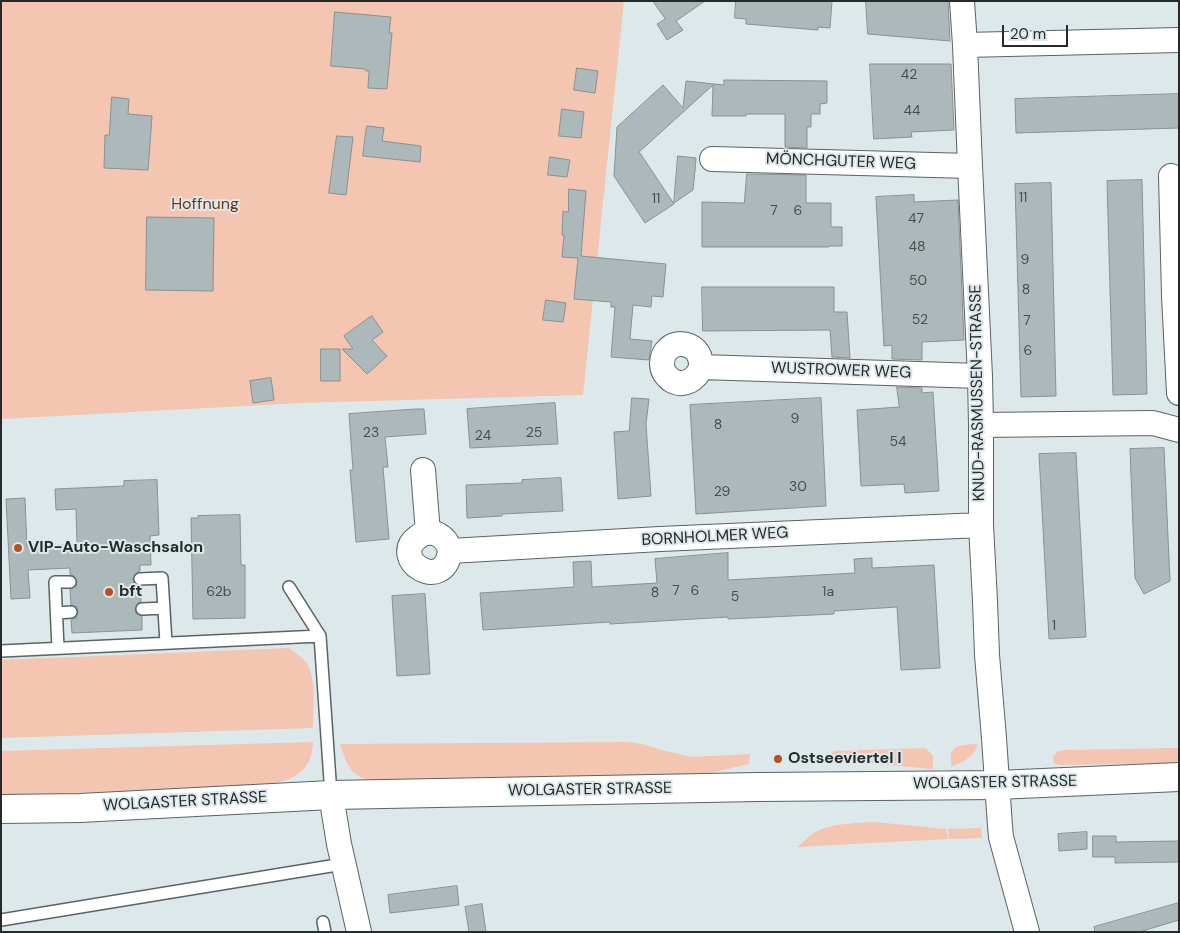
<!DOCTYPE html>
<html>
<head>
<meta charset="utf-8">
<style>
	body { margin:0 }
	#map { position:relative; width:1180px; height:933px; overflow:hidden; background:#dde8eb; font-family:"DM Sans",sans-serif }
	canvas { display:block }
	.frame { position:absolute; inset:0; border:2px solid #262a2b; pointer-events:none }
	.scale { position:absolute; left:1002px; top:25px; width:66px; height:22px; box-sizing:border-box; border:2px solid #262a2b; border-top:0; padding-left:6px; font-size:15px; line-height:18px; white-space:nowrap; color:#262a2b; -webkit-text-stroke:4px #dde8eb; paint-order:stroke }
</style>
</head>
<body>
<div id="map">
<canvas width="1180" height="933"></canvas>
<div class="frame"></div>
<div class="scale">20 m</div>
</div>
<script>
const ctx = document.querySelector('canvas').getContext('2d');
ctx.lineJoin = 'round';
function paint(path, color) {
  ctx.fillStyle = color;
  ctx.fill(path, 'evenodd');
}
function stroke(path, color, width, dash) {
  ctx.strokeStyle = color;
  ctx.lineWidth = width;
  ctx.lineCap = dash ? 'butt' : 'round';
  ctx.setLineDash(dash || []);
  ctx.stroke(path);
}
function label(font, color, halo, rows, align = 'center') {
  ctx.font = font + ' "DM Sans",sans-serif';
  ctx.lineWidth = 4;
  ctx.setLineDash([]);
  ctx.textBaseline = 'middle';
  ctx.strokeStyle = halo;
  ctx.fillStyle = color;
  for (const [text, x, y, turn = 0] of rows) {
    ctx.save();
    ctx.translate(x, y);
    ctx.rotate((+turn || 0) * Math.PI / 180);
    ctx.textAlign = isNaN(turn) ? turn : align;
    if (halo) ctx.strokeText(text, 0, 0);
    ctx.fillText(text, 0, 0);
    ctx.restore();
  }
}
const green = new Path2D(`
	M1,1h623l-41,394 -282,8 -300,16z
	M289,648c6,5 14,9 18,16 10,17 6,45 6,64l-312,10v-78z
	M313,742c-1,29 -18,37 -44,43l-268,11v-45z
	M627,742l15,2 23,7 27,6 58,-3 -1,10 -62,14 -316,3c-22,-6 -24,-17 -31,-37z
	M977,744c-1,13 -15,18 -26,23 0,-4 0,-9 0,-13 3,-11 18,-9 26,-10z
	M926,748l7,8v13l-99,-9 -3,-3 1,-4 2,-2z
	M1179,748v15l-120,2 -5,-2 -1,-6 4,-5 7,-2z
	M874,822l72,7 2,10 -151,8c8,-6 15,-15 25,-18 17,-6 35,-6 52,-7z
	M981,828l1,10 -33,1 -1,-10z`);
const building = new Path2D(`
	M653,1h52l-29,20 7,9 -16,10 -10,-16 8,-5z
	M736,1h96l-2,27 -12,-1v3l-72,-6v-5l-11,-1z
	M866,1h82l2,40 -82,-7z
	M335,12l56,5 -2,16h3l-5,56 -19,-1 1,-17h-3v-2l-35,-3z
	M870,64h81l3,66 -43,2 1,5 -38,2z
	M577,68l21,3 -3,22 -21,-3z
	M724,80l103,1v22l-7,1v10h-9v13h-4v21l-22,-1v-33h-39v2h-34l1,-31 -75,68h2l34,51 -29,19 -31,-47 3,-49 46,-42 20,23 3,-27 38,4z
	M1179,94v34l-163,5 -1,-34z
	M112,97l17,2 -1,15 24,2 -4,54 -44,-2 1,-33h4z
	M562,109l22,3 -3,26 -22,-2z
	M367,126l17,2 -2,13 39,5 -1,16 -57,-6z
	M337,136l16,1 -7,58 -17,-2z
	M678,156l18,2 -1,13 -2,19 -19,13z
	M550,157l20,3 -3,17 -19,-2z
	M747,174l59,1v28h25v24h11v19h-13v1h-127v-45l42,1z
	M1142,180l5,214 -34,1 -6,-214z
	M1051,183l5,213 -35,1 -6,-213z
	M569,189l17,2 -5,65 85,8 -3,33 -11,-1 -1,11 -18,-2 -3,34 22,2 -3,19 -38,-3 4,-50h-4v-5l-37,-3 4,-41 -16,-1 2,-22h-2l1,-24 5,1z
	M914,195v7l44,-2 6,140 -42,2v18l-30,-1v-14l-8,1 -8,-149z
	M147,217l67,1 -1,73 -67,-1z
	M702,287h132v25h13l3,46 -18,-1 -2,-27 -127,1z
	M546,300l20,3 -3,19 -20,-2z
	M372,316l11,16 -11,8 15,16 -20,18 -25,-25h11l-9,-13z
	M321,349h19v32h-19z
	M271,378l3,22 -21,3 -3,-22z
	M897,387l25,1v5l11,-1 6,99 -34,2 -1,-9 -43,2 -4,-76 42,-3z
	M632,398l17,1 -3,25 5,72 -33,3 -4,-67 15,-1z
	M821,398l5,108 -130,8 -6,-109z
	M555,403l3,41 -88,4 -3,-39z
	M416,409h8l2,25 -41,3 3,30h-5l6,72 -33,3 -6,-72h3l-4,-56z
	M1164,448l6,133 -26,13 -9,-16 -5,-129z
	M1076,453l10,184 -37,2 -10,-185z
	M561,478l2,33 -61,3v2l-35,2 -1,-33 56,-2v-3z
	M157,480l2,55 -9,1 1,29h-11v6l-4,2 -3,6 1,4 3,3h4v16l-3,1 -3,6 1,4 6,3v14l-70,3 -1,-13 5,-2 2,-6 -1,-5 -6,-2 -1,-16 6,-3 1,-4 -3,-6 -4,-2v-6l-42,2 2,28 -19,1 -5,-100 19,-1 2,49 50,-3 -1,-35 -20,1 -1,-21 69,-3v-5z
	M240,515l1,50h4v53l-52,1 -2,-101h7v-2z
	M728,553v27l127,-7 -1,-14 18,-1v10l62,-3 6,103 -39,2 -4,-63 -63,4v3l-106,5v-2l-118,7v-2l-127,8 -3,-37 94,-6 -1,-25 18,-1 1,26 65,-4 -2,-24z
	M425,594l5,80 -33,2 -5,-80z
	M1087,832v17l-28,2 -1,-17z
	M1093,836h23v6l63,-1v21l-64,1v-6h-22z
	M457,886l2,19 -69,8 -2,-18z
	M1179,903v17l-40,12h-44l-1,-5z
	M482,904l4,28h-17l-4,-25z`);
const service = new Path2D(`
	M140,579l22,-1 4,65
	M289,587l31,49
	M142,609l22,-1
	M57,613l14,-1
	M58,648l-3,-66h15
	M1,651l319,-15 11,159
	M1,920l342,-56
	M323,922l2,10`);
const minor = new Path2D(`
	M962,1l3,44 5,121 10,210 1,49v100l4,76 2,54 7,83 6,88 1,11 26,95
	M965,45l214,-5
	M712,159l258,7
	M1171,176l3,120 5,97
	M701,367c-4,12 -17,21 -30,13 -5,-4 -9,-10 -9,-16 0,-27 40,-27 39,3l279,9
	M981,425l172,-2 26,7
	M423,470l5,63
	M450,551c-6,44 -62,8 -32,-14 14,-11 29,0 32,14l210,-12 321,-14
	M331,795l8,49 20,88`);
const secondary = new Path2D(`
	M1,809l79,-1 251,-13 427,-8 239,-2 182,-8`);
const markers = [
	[18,548,5,"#b75122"],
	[109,592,5,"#b75122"],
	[778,759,5,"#b75122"]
];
const numberNames = [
	["42",909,75],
	["44",912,111],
	["11",1023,198],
	["11",656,199],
	["7",774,211],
	["6",798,211],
	["47",916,219],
	["48",917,247],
	["9",1025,260],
	["50",918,281],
	["8",1026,290],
	["52",920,320],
	["7",1027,321],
	["6",1028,351],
	["9",795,419],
	["8",718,425],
	["23",371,433],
	["25",534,433],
	["24",483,436],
	["54",898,442],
	["30",798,487],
	["29",722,492],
	["7",676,591],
	["6",695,591],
	["62b",219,592],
	["1a",828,592],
	["8",655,593],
	["5",735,597],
	["1",1054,626]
];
const streetNames = [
	["MÖNCHGUTER WEG",841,162,2],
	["WUSTROWER WEG",841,371,2],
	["KNUD-RASMUSSEN-STRASSE",978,393,-91],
	["BORNHOLMER WEG",715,537,-3],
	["WOLGASTER STRASSE",995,783,-1],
	["WOLGASTER STRASSE",590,790,-1],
	["WOLGASTER STRASSE",185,802,-3]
];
const parkNames = [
	["Hoffnung",205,205]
];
const poiNames = [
	["VIP-Auto-Waschsalon",28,548],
	["bft",119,592],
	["Ostseeviertel I",788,759]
];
paint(green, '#f4c5b1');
paint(building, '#adb8bb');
stroke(building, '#879193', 1);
stroke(service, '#5a6366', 14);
stroke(minor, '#5a6366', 26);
stroke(secondary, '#5a6366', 30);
stroke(service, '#fff', 11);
stroke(minor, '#fff', 24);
stroke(secondary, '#fff', 28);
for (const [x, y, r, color] of markers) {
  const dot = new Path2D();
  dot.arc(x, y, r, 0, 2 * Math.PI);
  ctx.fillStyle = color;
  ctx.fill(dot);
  stroke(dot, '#dde8eb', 2);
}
label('14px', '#484e4f', null, numberNames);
label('16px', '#262a2b', '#dde8eb', streetNames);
label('16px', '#743315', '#dde8eb', parkNames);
label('bold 16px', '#262a2b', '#dde8eb', poiNames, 'left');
</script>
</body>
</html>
